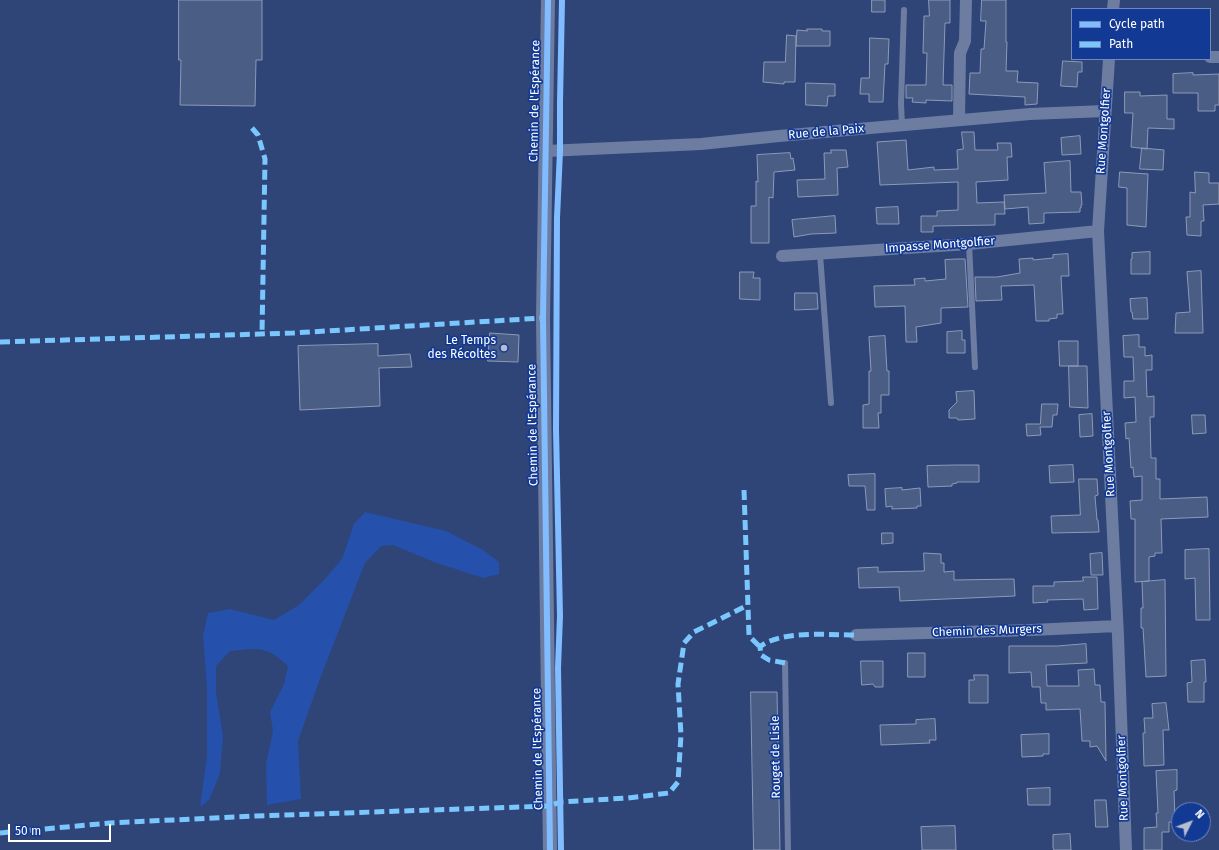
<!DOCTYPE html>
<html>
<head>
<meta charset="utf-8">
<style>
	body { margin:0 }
	#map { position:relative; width:1219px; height:850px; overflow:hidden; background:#2f4577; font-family:"Fira Sans",sans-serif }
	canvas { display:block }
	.legend { position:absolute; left:1071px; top:8px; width:140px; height:52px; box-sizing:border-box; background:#123994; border:1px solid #7188bf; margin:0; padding:5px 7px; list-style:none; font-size:12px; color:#fff }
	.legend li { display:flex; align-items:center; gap:8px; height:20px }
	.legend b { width:20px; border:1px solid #7188bf }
	.north { position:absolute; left:1171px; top:802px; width:40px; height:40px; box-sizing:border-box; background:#123994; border:1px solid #7188bf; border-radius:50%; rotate:48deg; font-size:11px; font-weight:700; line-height:16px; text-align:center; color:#fff }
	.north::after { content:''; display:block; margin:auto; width:14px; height:18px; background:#b6becf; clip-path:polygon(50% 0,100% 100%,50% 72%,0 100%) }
	.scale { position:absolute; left:8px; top:824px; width:103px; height:18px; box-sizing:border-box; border:2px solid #fff; border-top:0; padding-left:5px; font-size:12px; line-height:14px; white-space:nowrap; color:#fff; -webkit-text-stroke:3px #123994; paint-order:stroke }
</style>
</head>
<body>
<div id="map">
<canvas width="1219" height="850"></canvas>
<ul class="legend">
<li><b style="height:5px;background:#80bcff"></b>Cycle path</li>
<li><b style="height:5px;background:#7ac7fe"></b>Path</li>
</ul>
<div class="north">N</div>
<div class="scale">50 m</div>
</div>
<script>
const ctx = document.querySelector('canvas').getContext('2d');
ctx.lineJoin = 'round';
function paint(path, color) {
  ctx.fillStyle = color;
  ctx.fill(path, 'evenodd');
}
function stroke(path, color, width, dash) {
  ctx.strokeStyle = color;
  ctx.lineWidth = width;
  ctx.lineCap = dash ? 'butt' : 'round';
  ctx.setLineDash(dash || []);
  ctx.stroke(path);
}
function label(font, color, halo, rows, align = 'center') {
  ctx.font = font + ' "Fira Sans",sans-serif';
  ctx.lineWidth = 3.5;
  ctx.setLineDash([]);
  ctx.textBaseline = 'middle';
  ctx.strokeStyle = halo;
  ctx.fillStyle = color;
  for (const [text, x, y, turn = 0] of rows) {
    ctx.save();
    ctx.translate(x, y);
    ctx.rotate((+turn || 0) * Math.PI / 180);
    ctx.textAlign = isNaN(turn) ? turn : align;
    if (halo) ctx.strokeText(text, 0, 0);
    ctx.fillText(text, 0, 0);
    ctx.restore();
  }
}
const green = new Path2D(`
	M365,512l81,19 37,19 16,12v12l-16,4 -49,-16 -41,-17 -12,1 -16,17 -44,113 -23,65 3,58 -34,6 -1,-41 7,-33 -3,-19 14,-28 4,-18c-22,-21 -30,-18 -58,-15l-14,15v27l7,43 -3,37 -11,27 -9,7 7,-51v-68l-4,-52 5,-23 22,-4 44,11 25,-15 26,-26 17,-20 12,-35z`);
const building = new Path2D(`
	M179,0h83v60h-6l-1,46 -75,-1 1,-45h-2z
	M872,0h13v12h-13z
	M929,0h21v23h-5l-2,62h9v16l-26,-1v3l-14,-1 1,-4h-7v-13h20l1,-32h-4l1,-37h5z
	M982,0h24v42h1l-1,29h12l-1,11 21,1 -1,21 -12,1v-8l-56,-3 1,-21h10l1,-24h3l2,-28h-5z
	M807,29h15v2h8v15h-34l1,-16 10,1z
	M787,35l9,1 -1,46h-11v2l-21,-2 1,-20h21z
	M870,38l19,1 -1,25h-3l-2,38h-14v-8h-9l1,-16h8z
	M1063,61l19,1v10h-4l-1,15 -16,-1z
	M1193,73v2l26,-1v31h-4v6h-17v-18h-25v-19z
	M806,83l29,1v12h-7l-1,10 -21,-1z
	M1125,92h15v4l27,-1v24h7v10l-26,-1 -1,21 -16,-2 2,-34h-8z
	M962,132h12l1,18h23l-1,-7h14l1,14h-5l1,23 -32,2 1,21 27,-1 1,12h-10v11l-62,1v6h-12v-16h16v-5l21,-1v-28l-78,3 -3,-43 29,-2 2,30 26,-3v3l24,-1 -1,-19 6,-1z
	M1080,136l1,18 -19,1 -1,-17z
	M1142,148l22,2 -1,20 -23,-1z
	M831,150h15l2,17 -11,1 1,27 -40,2 -1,-17 28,-1 -1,-26h7z
	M790,153l1,6 2,-1 2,12 -21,2 -1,26 -4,-1v46h-18v-37h5v-25l2,1 -1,-27z
	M1070,161l1,31h10l1,13h-1v3h-1v4l-36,1v10l-15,1 -1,-17 -23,2 -1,-14 42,-2 -2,-30z
	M1120,172l28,2 -2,53 -19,-2v-37l-8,-1z
	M1195,172l14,1v10h10v21l-16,1 1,16h-3v15l-14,-1 -1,-18h4v-25l5,1z
	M898,207l1,17h-22l-1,-16z
	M835,216l1,17 -25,1 -17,3 -2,-17z
	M1150,252v22h-19v-15h1v-6z
	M1068,254l1,22h-8l2,38h-6v4l-8,1v2h-13l-2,-36 -33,1 1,14 -26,1 -1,-24h22l23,-4 -1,-14 14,-1v2l20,-2v-3z
	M957,259h8l3,48 -27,1v15l-25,4 1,15h-11l-1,-36 -30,1 -1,-21 41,-1 -1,-6 11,-1v3l21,-2 -1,-19z
	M1201,271l2,62h-28l1,-20 14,-1 -3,-40z
	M740,272h14l-1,6h7v22l-20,-1z
	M795,293h22l1,16 -23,1z
	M1147,298l1,21h-15l-1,-7h-1l-1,-13z
	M962,331v9h3v13h-18v-21z
	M490,333l29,2 -1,27 -30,-1z
	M1139,335v12h6v9l7,-1v15h-6l1,27 7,-1v21h-4l1,41h5v21h4v20l47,-2 1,20 -47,2 1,34h-7v3l-6,1v24l-14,1v-63h-4l-1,-18 12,-1v-24l-8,1 -1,-10 -2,1 -2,-30 -3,1 -1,-16 11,-1 -1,-25 -11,1v-17h10l-1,-24h-9l-1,-21z
	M885,336l2,35h2v24h-8v18h-3l1,15h-16v-23l6,-1v-33h2l-2,-34z
	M1059,341h19v25h-18z
	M378,344v12l32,-2 2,13 -33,1 1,38 -80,4 -2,-64z
	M1069,366h18l1,42 -18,-1z
	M974,391l1,28 -17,1 -1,-2h-8v-8l8,-8 -1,-10z
	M1042,404h16l-1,11h-4l-1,12h-12l1,8 -14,1 -1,-12h14z
	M1092,414l1,22 -13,1 -1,-22z
	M1192,415h13l1,18 -13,1z
	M957,465h22v17h-22v1l-5,1v2l-24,1 -1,-21z
	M1073,465l1,17 -24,1 -1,-17z
	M875,474v36h-8l-2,-24h-16l-1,-11z
	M1079,479h18l1,16 -3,1 2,24h1l1,12 -47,1 -1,-17 29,-1z
	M902,488v2l18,-2 1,18h-4v2l-25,1v-3l-6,1 -1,-18z
	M882,533h11v10l-11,1z
	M1209,549l1,71h-14l-1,-42 -10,1v-29z
	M924,553l17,1v9h3v9l10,-1v9l60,-1 1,17 -115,5 -1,-14 -40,1 -1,-20 20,-1v5l46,-1z
	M1102,553l1,22h-12l-1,-21z
	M1083,577h14l1,32 -14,1 -1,-11 -36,1 1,2 -15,1v-17h21v-4l29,-1z
	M1165,580l1,96 -20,1 -3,-49h-2v-20h2l-1,-26z
	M1086,644l1,19 -41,2 1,21h32l-1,-16 16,-1 1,16h5l1,17h4l1,59 -9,-15 -7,1v-6h-8l-2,-32 -34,1v-7h-5l-1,-16h-8l-1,-15 -22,1v-27h48z
	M908,653h17v24h-17z
	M1205,660l1,22h-2v20h-16l-1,-19 5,-1 -1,-21z
	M861,661h22v26h-8l-2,-3 -11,1z
	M974,675h14v28h-19v-23h5z
	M751,692h26l3,158h-26z
	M1166,703l3,27h-6l1,35 -20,1 -1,-33h2l-1,-15h9l-1,-14z
	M935,719l1,21h-7l1,3 -49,2 -1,-20 36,-1v-4z
	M1049,734v20h-6v2l-21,1 -1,-22z
	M1177,770v20l-3,1 1,31h-6v10h-7v18h-18v-22l13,-1 -1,-14h2l-2,-42z
	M1050,788v17h-22l-1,-16z
	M1095,800h11l2,27h-12z
	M955,826l1,24h-34l-1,-23z
	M1070,834l1,16h-17l-1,-2v-13z`);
const service = new Path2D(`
	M902,125l-1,-21 3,-94
	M969,244l6,123
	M820,254l11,149
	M785,663l3,187`);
const minor = new Path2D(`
	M1113,9l1,-9
	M1210,57h9
	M1109,59l-11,172 20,405 8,214
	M959,120l1,-67 5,-12 1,-41
	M546,151l155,-7 78,-8 251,-22 75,-3
	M782,256l187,-12 129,-13
	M856,635l176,-5 85,-4`);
const tertiary = new Path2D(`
	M548,0l-5,318 7,532`);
const quiet = new Path2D(`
	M252,128l6,7 7,24 -3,175
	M0,342l293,-9 250,-15
	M744,490l5,146 11,11
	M785,663l-16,-3 -8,-5 -1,-8c19,-17 71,-12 96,-12
	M0,833l110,-10 145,-7 295,-10 10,-4 68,-4 41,-5 9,-11 3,-47 -3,-51 6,-41 10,-11 54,-27`);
const cycleway = new Path2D(`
	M548,0l-5,318 7,532
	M561,850l-3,-182 2,-52 -4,-187 1,-211 3,-67v-49l2,-102`);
const markers = [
	[504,348,4,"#b6becf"]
];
const streetNames = [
	["Chemin de l'Espérance",535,101,-89],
	["Rue Montgolfier",1104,131,-86],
	["Rue de la Paix",826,132,-5],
	["Impasse Montgolfier",940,245,-4],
	["Chemin de l'Espérance",533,425,-91],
	["Rue Montgolfier",1109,454,-93],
	["Chemin des Murgers",987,631,-2],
	["Chemin de l'Espérance",538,749,-91],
	["Rouget de Lisle",776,757,-91],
	["Rue Montgolfier",1123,778,-92]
];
const poiNames = [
	["Le Temps",496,341],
	["des Récoltes",496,355]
];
paint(green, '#2550ab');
paint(building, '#4a5d85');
stroke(building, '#8d9ab7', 1);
stroke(service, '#6d7da2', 6);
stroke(minor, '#6d7da2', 12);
stroke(tertiary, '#6d7da2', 14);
stroke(quiet, '#7ac7fe', 5, [10, 5]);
stroke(cycleway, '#80bcff', 6);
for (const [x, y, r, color] of markers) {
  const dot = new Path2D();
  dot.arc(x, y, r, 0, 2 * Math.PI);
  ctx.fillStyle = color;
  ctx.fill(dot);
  stroke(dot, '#123994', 1.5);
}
label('12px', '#fff', '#123994', streetNames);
label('12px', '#fff', '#123994', poiNames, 'right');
</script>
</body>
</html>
